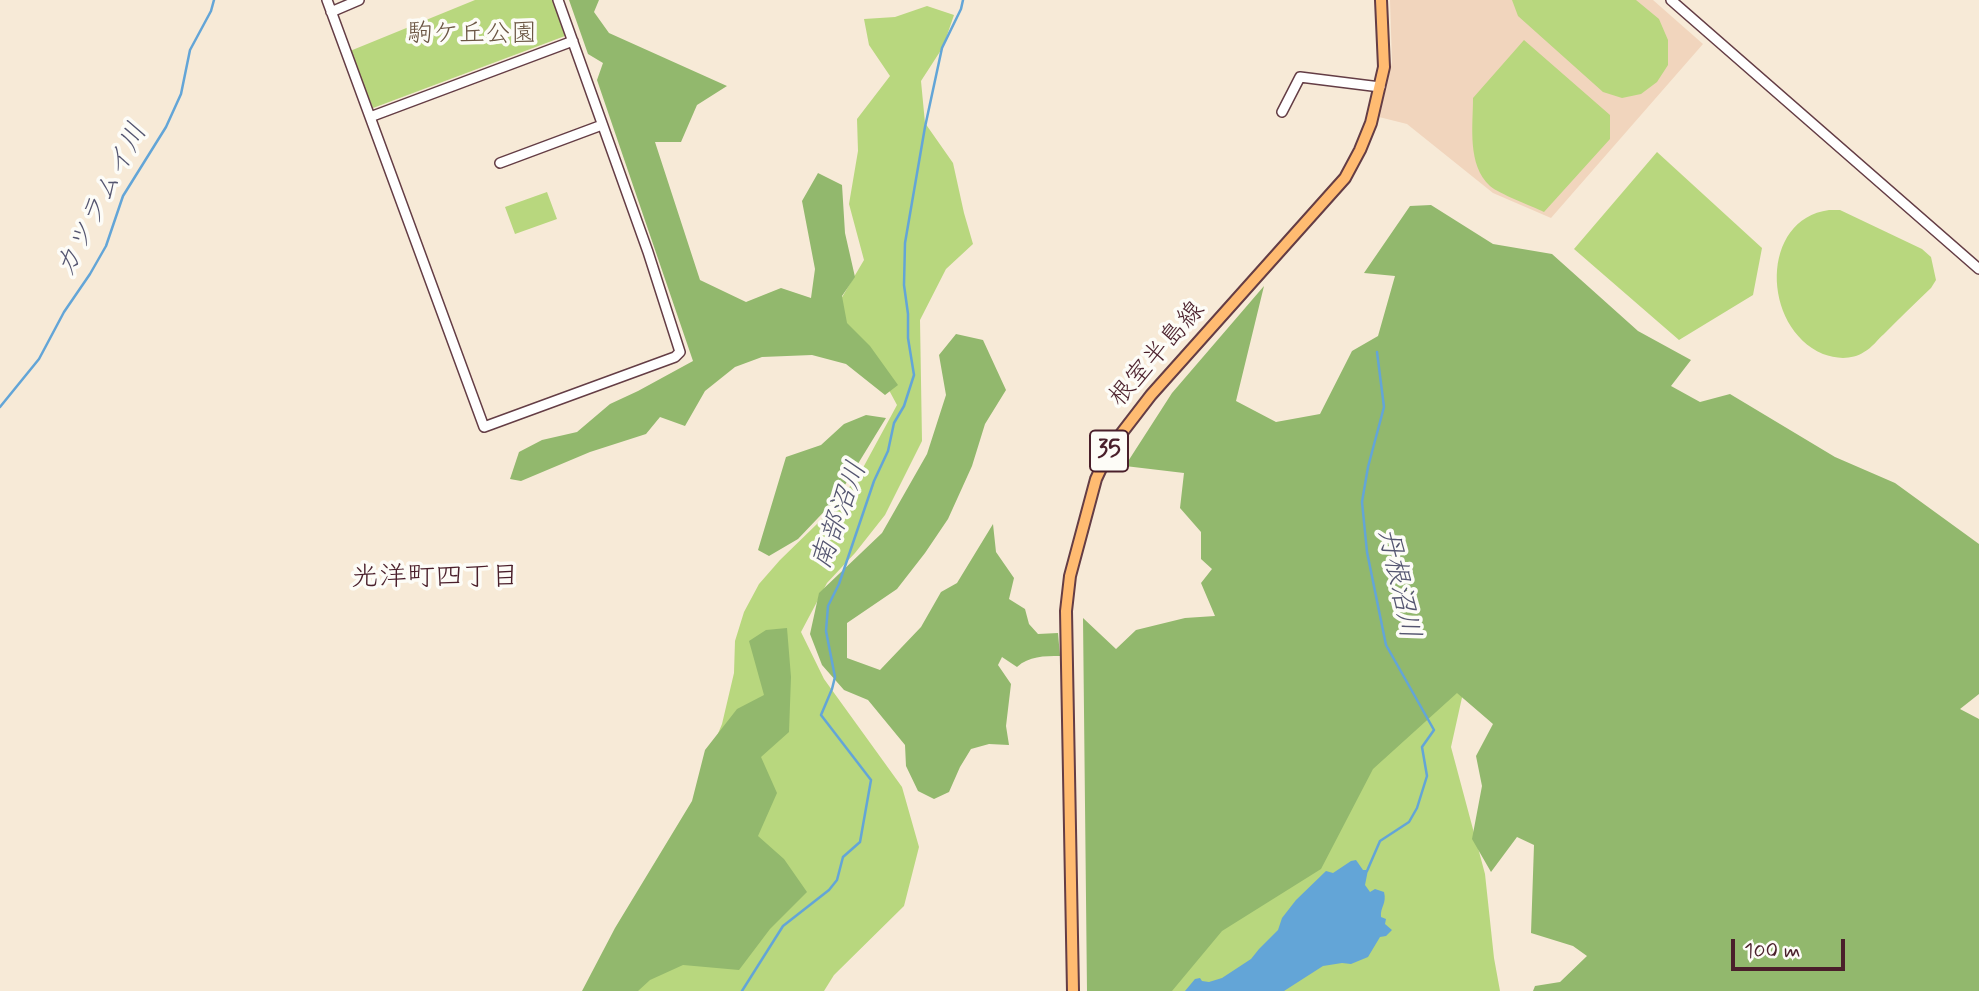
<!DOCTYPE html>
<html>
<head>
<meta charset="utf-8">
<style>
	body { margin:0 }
	#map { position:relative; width:1979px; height:991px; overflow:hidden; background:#f7ead7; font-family:Mynerve,sans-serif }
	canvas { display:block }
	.scale { position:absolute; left:1731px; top:939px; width:114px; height:32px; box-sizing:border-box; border:4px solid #4a1f2b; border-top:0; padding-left:9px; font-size:21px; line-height:24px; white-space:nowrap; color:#4a1f2b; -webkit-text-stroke:5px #fdfcf7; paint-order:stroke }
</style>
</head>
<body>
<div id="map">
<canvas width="1979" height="991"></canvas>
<div class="scale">100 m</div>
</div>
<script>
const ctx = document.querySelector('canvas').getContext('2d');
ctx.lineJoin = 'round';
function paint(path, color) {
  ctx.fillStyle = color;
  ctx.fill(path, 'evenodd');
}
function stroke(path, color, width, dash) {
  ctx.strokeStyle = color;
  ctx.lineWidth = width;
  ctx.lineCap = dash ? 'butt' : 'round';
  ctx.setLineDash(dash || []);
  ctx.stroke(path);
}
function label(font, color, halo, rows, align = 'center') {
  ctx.font = font + ' Mynerve,"Klee One",sans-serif';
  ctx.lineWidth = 7;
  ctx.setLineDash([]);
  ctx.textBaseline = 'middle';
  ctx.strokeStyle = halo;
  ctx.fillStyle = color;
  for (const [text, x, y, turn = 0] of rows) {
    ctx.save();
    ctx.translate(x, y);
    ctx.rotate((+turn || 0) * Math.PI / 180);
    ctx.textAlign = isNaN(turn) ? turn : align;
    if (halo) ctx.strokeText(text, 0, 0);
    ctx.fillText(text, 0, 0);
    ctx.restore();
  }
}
const built = new Path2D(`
	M1390,0h263l50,44 -152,174 -58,-25 -86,-69 -28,-7 13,-55z`);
const green = new Path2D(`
	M475,0h78l12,36 -192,72 -23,-57z
	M1512,0h124l23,19 9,21v25l-11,17 -16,12 -19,4 -19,-6 -85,-76z
	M927,6l27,9 -11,32 -22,34 4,42 28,40 11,50 9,31 -27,25 -26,51 2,121 -37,74 -30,38 -28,30 -26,49 23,47 78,108 17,60 -15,59 -70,69 -10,16h-196l72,-145 15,-105 7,-17 12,-51 1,-32 9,-29 15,-28 21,-24 39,-38 39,-45 39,-72 -21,-39 -36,-20 -2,-42 26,-44 -15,-56 9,-53 -1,-32 33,-43 -21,-31 -5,-26 31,-2z
	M1524,40l86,75v24l-66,73c-12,-6 -45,-18 -54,-26 -23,-21 -17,-60 -17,-88z
	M1657,152l105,96 -9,47 -74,45 -105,-91z
	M547,192l10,27 -42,15 -10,-27z
	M1829,210h11l82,39 9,8 5,23 -5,8c-16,15 -32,31 -47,46 -6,5 -12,14 -20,18 -12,8 -28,7 -41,2 -62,-27 -63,-135 6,-144z
	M1418,679l45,14 -12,54 34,127 9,84 6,33h-366z`);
const forest = new Path2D(`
	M569,0h30l-5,12 15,21 118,53 -30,19 -16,37h-26l45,138 46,22 35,-14 30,10 4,-29 -13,-68 16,-28 24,12 3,48 10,44 -13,19 5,27 23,23 28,39 -13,10 -39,-31 -34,-9 -50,2 -27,10 -30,24 -20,35 -25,-9 -14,17 -56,18 -69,29 -11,-2 9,-27 23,-12 35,-8 33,-28 28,-13 55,-30 -96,-281 6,-17 -15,-9z
	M1431,205l62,39 59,10 86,77 53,29 -20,26 29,16 30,-8 105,63 60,26 84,61v150l-19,15 19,10v272h-446l2,-5 25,-4 27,-26 -14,-10 -42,-13 3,-88 -17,-8 -26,35 -19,-33 10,-53 -6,-30 17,-32 -36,-31 -84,76 -52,100 -99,62 -50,60h-85l-4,-373 33,31 20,-19 49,-12 30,-2 -14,-33 11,-14 -11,-10v-27l-21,-24 4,-35 -59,-7 47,-73 92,-107 -28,115 40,21 44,-8 32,-63 26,-15 17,-60 -31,-3 46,-67z
	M956,334l27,6 23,50 -21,34 -13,42 -24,53 -23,34 -28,36 -50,34v35l33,12 41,-43 20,-35 16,-9 36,-59 3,28 18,26 -5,21 16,10 4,15 9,10 20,-1 2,23c-16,0 -31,0 -43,11l-15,-10 -4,8 13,19 -5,42 3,19 -20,-1 -18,5 -11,18 -11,25 -15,7 -16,-8 -12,-25 -1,-21 -37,-45 -24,-10 -22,-25 -12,-31 9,-41 63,-60 45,-79 19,-59 -7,-40z
	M866,415l20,3 -49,80 -39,41 -29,17 -11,-6 28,-93 35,-12 23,-21z
	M787,628l4,49 -2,55 -28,25 16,36 -19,43 26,23 23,33 -37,37 -31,41 -56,-5 -33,15 -12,11h-56l33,-63 77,-127 13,-51 32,-41 27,-14 -15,-54 17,-11z`);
const water = new Path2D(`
	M1356,860l7,10h5l-3,15 5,7 5,-3 9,3c3,12 -4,15 -3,25l5,2 -1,5 7,6 -6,6 -6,1 -12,20 -17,7 -9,-1 -19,3 -39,25h-99l10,-12 5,-1 2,3 7,1 13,-4 29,-19 8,-10 19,-19 4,-12 14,-18 30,-29 7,2 18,-12z`);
const stream = new Path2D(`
	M0,407l39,-48 25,-47 26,-38 16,-28 17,-50 43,-69 15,-33 9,-44 21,-39 3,-11
	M1367,871l13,-30 29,-19 8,-14 10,-32 -5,-29 12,-17 -48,-85 -19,-93 -5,-50 6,-35 16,-60 -7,-55
	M742,991l41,-65 46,-36 8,-10 6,-23 17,-15 11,-62 -50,-65 11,-26 3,-12 -9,-46 2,-25 11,-22 35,-103 14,-30 6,-28 10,-17 10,-31 -6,-37v-24l-4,-29 1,-42 20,-116 17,-79 19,-39 2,-9`);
const minor = new Path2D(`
	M327,0l157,427 191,-70 5,-5 -32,-100 -90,-252
	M1671,0l308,269
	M331,12l28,-12
	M1282,112l18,-35 80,10
	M370,117l203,-76
	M500,163l102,-38`);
const major = new Path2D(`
	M1073,991l-7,-380 4,-35 26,-97 15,-32 40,-52 194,-217 15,-28 11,-27 13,-56 -3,-67`);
const shields = [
	[1109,451,38]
];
const shieldNames = [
	["35",1109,451]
];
const parkNames = [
	["駒ケ丘公園",472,36]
];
const streetNames = [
	["根室半島線",1158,355,-49]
];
const waterNames = [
	["カツラムイ川",103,201,-63],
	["南部沼川",841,516,-70],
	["丹根沼川",1397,584,78]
];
const neighbourhoodNames = [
	["光洋町四丁目",435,579]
];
paint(built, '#f1d5bd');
paint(green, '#b8d77e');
paint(forest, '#92b86d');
paint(water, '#63a5d7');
stroke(stream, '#63a5d7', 2.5);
stroke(minor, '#643d45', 12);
stroke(major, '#643d45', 14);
stroke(minor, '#fff', 9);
stroke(major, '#ffbb71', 10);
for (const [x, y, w] of shields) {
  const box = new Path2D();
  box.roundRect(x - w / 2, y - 20.5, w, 41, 5);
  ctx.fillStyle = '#fdfcf7';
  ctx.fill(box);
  stroke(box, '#4a1f2b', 2);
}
label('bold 24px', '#4a1f2b', null, shieldNames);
label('26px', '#6b5644', '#fdfcf7', parkNames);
label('26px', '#4a1f2b', '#fdfcf7', streetNames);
label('italic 28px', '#545570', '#fdfcf7', waterNames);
label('28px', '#4a1f2b', '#fdfcf7', neighbourhoodNames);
</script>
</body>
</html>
